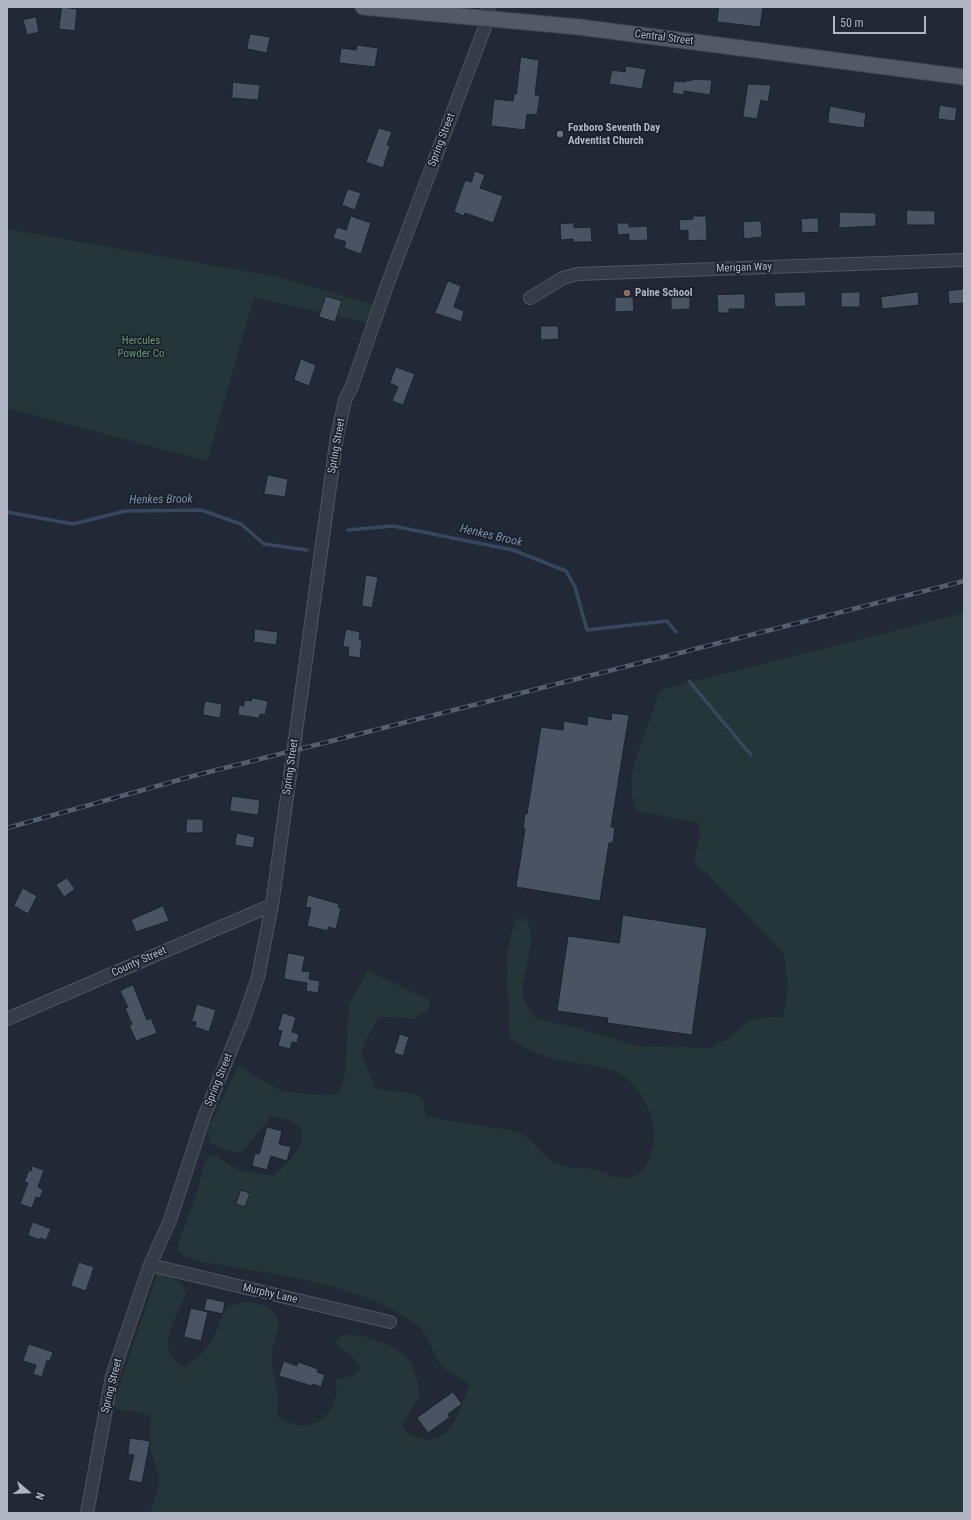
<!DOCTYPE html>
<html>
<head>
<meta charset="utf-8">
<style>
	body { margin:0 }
	#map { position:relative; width:971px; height:1520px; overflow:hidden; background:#212936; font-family:"Roboto Condensed",sans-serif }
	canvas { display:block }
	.frame { position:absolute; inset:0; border:8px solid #afb6c3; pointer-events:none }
	.north { position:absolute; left:8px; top:1472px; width:40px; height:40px; -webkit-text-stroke:3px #1a212b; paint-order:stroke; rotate:109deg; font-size:11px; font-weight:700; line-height:16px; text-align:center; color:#afb6c3 }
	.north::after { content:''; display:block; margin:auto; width:14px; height:18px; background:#afb6c3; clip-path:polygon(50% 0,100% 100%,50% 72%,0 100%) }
	.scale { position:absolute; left:833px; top:16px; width:93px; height:18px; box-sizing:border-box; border:2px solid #afb6c3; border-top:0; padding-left:5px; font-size:12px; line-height:14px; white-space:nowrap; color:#afb6c3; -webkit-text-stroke:3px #1a212b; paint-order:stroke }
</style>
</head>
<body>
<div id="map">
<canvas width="971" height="1520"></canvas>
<div class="frame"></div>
<div class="north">N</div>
<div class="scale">50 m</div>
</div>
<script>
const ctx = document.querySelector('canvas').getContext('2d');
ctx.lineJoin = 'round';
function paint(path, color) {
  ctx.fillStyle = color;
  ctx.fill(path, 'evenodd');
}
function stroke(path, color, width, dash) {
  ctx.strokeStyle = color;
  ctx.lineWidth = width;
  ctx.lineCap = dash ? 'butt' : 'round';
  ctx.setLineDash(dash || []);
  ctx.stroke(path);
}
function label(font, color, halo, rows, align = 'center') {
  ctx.font = font + ' "Roboto Condensed",sans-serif';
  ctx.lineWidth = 3.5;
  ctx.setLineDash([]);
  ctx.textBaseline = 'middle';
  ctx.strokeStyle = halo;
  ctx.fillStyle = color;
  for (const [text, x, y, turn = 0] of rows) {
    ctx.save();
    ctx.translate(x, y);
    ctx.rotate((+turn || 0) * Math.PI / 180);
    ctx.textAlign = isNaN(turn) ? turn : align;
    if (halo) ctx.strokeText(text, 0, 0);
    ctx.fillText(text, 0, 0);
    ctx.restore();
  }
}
const green = new Path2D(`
	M7,229l271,48 96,28 -7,18 -113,-26 -47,164 -200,-53z
	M964,613v900h-814l9,-28v-10l-10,-30 2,-29 -16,-5 -17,-1 -5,-6 45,-133c14,7 23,7 28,22 -8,25 -35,54 -2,74 13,-6 27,-22 32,-35 3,-6 4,-15 8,-20 7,-8 17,-11 28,-10 9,1 20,6 25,15 5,11 -4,25 -5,36 -1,15 2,22 5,36 2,9 0,19 1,28 17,14 46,11 55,-12 4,-8 4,-16 3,-25l19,-5 5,-7c-7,-15 -16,-15 -25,-27 2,-1 5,-5 7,-5 16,-6 62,12 69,27 5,9 7,22 9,32l-18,31c5,8 11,11 20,13 30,6 38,-31 47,-53 -9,-13 -19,-10 -28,-21 -10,-12 -10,-29 -23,-39 -56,-44 -150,-52 -219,-65l-15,-5 -6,-6 1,-9 17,-46 10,-37 9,-2 23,14 35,6c9,-6 27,-26 29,-37 4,-17 -20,-22 -32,-22l-28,36 -17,-3 -16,-8 -1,-9 2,-8 28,-59 45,26 38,3 17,-1 7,-19 4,-72 5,-7 13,-25 63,29 -1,8 -15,11 -18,-2h-17l-11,19 -7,18 15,35 40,5 7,6 3,17c20,3 40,6 60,10 10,1 21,2 30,5 17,4 25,25 40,32 12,5 24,3 36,5 11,2 20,9 32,9 25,2 33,-35 29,-54 -4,-18 -13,-34 -27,-46 -17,-14 -45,-13 -67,-18 -17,-3 -34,-11 -49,-22l-2,-9c3,-39 -8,-74 9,-111l9,1c14,21 -5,51 -3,75 0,8 8,18 13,25l38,8 63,19 73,2 16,-8 22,-18 18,-5h17l5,-29 -4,-34 -76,-80 -8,-4 -6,-7 6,-30 -1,-10 -61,-12c-9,-13 -7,-32 -4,-47l26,-74z`);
const stream = new Path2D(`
	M7,512l66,12 52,-13 76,-1 40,14 23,20 43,6
	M348,530l45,-4 120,24 53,21 9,16 12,43 80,-9 9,11
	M689,681l62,74`);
const building = new Path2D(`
	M62,7l15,2 -2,22 -16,-2z
	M719,7h44l-3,20 -43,-5z
	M36,17l3,15 -12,3 -4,-15z
	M250,34l20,3 -3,16 -20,-4z
	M357,45l21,3 -3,19 -36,-4 2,-15 15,2z
	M521,57l18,3 -4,35h5l-3,20 -10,-1 -2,16 -34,-4 3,-27 19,2 1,-7h2z
	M626,66l20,3 -4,20 -33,-5 3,-14 13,2z
	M691,79l21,1 -2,15 -26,-4v4l-12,-2 2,-12 12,1v-2l5,1z
	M233,82l27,3 -2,15 -26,-2z
	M748,84l23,1 -3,17 -7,-2 -4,19 -14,-2z
	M940,105l17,3 -2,13 -17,-2z
	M830,106l36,7 -2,15 -36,-5z
	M379,128l13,4 -5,13 3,1 -7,22 -17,-6z
	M475,171l10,4 -5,13 23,8 -10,27 -28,-10 -1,3 -10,-4 11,-32 6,2z
	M348,189l13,4 -6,17 -13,-5z
	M907,210l28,1v14h-28z
	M840,212l36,1v13l-37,2z
	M351,216l20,7 -10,31 -17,-6 2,-6 -13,-4 4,-11 9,3z
	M693,216h13l1,24 -19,1v-11l-8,1 -1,-11 14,-1z
	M818,218l1,14 -17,1 -1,-14z
	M761,221l1,16 -18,2 -1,-17z
	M574,223v5l17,-1 1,15h-19v-3l-12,1 -1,-16z
	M617,223h12v4l18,-1 1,14 -19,1v-7l-11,1z
	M448,281l13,5 -7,21 10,4 -3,11 -26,-9z
	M964,289v14l-15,1 -1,-13z
	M805,292l1,14 -31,1 -1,-14z
	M860,292v15h-19v-14z
	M918,292l1,13 -37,4 -1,-12z
	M745,294v15h-16v4h-11l-1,-18z
	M690,295v14l-19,1v-14z
	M326,296l16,5 -7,21 -16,-5z
	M633,297l1,14 -19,1v-14z
	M541,326h17l1,13 -18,1z
	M301,359l15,6 -7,21 -15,-6z
	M396,367l19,7 -12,31 -11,-4 6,-14 -8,-4z
	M268,475l20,4 -3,18 -21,-3z
	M366,575l12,2 -6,31 -10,-2z
	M255,629l23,3 -2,13 -22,-3z
	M346,629l14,3 -1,8h3l-2,18 -12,-2 1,-9h-6z
	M252,698l16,3 -3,14 -5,-1 -1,4 -21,-3 1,-10 5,1v-6l7,1z
	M205,701l17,3 -2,14 -17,-3z
	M612,713l17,2 -18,112h4l-2,16h-4l-9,58 -84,-14 9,-58 -2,-1 2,-14h2l14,-87 22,3 1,-9 23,4 1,-9 23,4z
	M232,796l28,4 -2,15 -28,-4z
	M187,819h16v14h-17z
	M237,833l18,4 -2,11 -18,-3z
	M67,878l8,11 -11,8 -8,-12z
	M23,888l14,8 -9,18 -14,-8z
	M308,895l31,9 -1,3 3,1 -5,21 -8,-2v4l-21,-5 4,-18 -5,-1z
	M163,906l6,15 -33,11 -5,-12z
	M623,915l84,13 -15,107 -85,-12 1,-5 -51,-7 11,-75 51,7z
	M288,953l17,3 -3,15 8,1 -1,7 11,2 -2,12 -12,-2 1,-8 -23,-4z
	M133,985l14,35 4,-2 6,15 -21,8 -7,-16 3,-1 -7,-16 3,-1 -8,-16z
	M197,1004l19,6 -7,22 -14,-5 1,-5 -4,-1z
	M283,1013l13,4 -4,15 7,2 -2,9 -5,-1 -2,7 -12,-3 4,-15 -4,-1z
	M400,1034l9,3 -6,19 -9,-3z
	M267,1127l15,4 -3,13 12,3 -4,14 -16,-5 -4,14 -15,-4 3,-13 4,1z
	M32,1166l12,4 -6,17 5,3 -3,8 -4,-1 -4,11 -12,-4 8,-21 -4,-1 5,-12 2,1z
	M241,1190l9,3 -5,14 -9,-3z
	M33,1222l18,7 -5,11 -6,-2 -1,2 -11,-5z
	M79,1262l15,5 -8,24 -15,-5z
	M207,1298l18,4 -2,12 -19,-4z
	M191,1308l17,4 -7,29 -17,-4z
	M29,1344l24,8 -3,9 -3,-1 -5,17 -9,-3 3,-9 -13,-4z
	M284,1361l13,5 1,-4 20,7 -1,3 8,3 -4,12 -8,-3 -1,2 -33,-10z
	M453,1392l9,12 -14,10 2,3 -22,16 -11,-15z
	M130,1438l20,3 -8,42 -14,-3 6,-25 -6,-1z`);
const minor = new Path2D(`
	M530,298l33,-20 14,-4 387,-14
	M7,1019l265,-114
	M150,1265l240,57
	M87,1513l25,-137 38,-111 20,-45 34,-103 40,-99 14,-41 14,-72 65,-469 8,-36 7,-14 34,-98 102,-269v-12`);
const major = new Path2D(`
	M363,7l216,20 385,50`);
const rail = new Path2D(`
	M7,828l186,-52 771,-195`);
const markers = [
	[560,134,4,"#6b7280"],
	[627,293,4,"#8d6e63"]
];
const streetNames = [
	["Central Street",664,38,7],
	["Spring Street",442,140,-69],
	["Merigan Way",744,268,-2],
	["Spring Street",337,446,-80],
	["Spring Street",291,767,-82],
	["County Street",139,962,-24],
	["Spring Street",219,1080,-68],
	["Murphy Lane",270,1294,13],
	["Spring Street",112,1386,-76]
];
const poiNames = [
	["Foxboro Seventh Day",568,128],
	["Adventist Church",568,141],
	["Paine School",635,293]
];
const parkNames = [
	["Hercules",141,341],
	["Powder Co",141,354]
];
const waterNames = [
	["Henkes Brook",161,500,-1],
	["Henkes Brook",491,536,13]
];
paint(green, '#243638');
stroke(stream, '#37475e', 3.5);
paint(building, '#495362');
stroke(building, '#1c232d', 1);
stroke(minor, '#4f5661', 14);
stroke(major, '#3e4550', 17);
stroke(minor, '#353b47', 12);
stroke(major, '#525a67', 15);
stroke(rail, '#575f6e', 4.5);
stroke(rail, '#1a212b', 3, [9]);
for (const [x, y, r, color] of markers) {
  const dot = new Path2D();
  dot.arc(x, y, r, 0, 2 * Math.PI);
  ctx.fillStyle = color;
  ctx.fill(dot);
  stroke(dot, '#1a212b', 1.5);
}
label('11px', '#afb6c3', '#1a212b', streetNames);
label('bold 11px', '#afb6c3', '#1a212b', poiNames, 'left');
label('11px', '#689273', '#1a212b', parkNames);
label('italic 12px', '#788caa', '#1a212b', waterNames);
</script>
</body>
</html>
